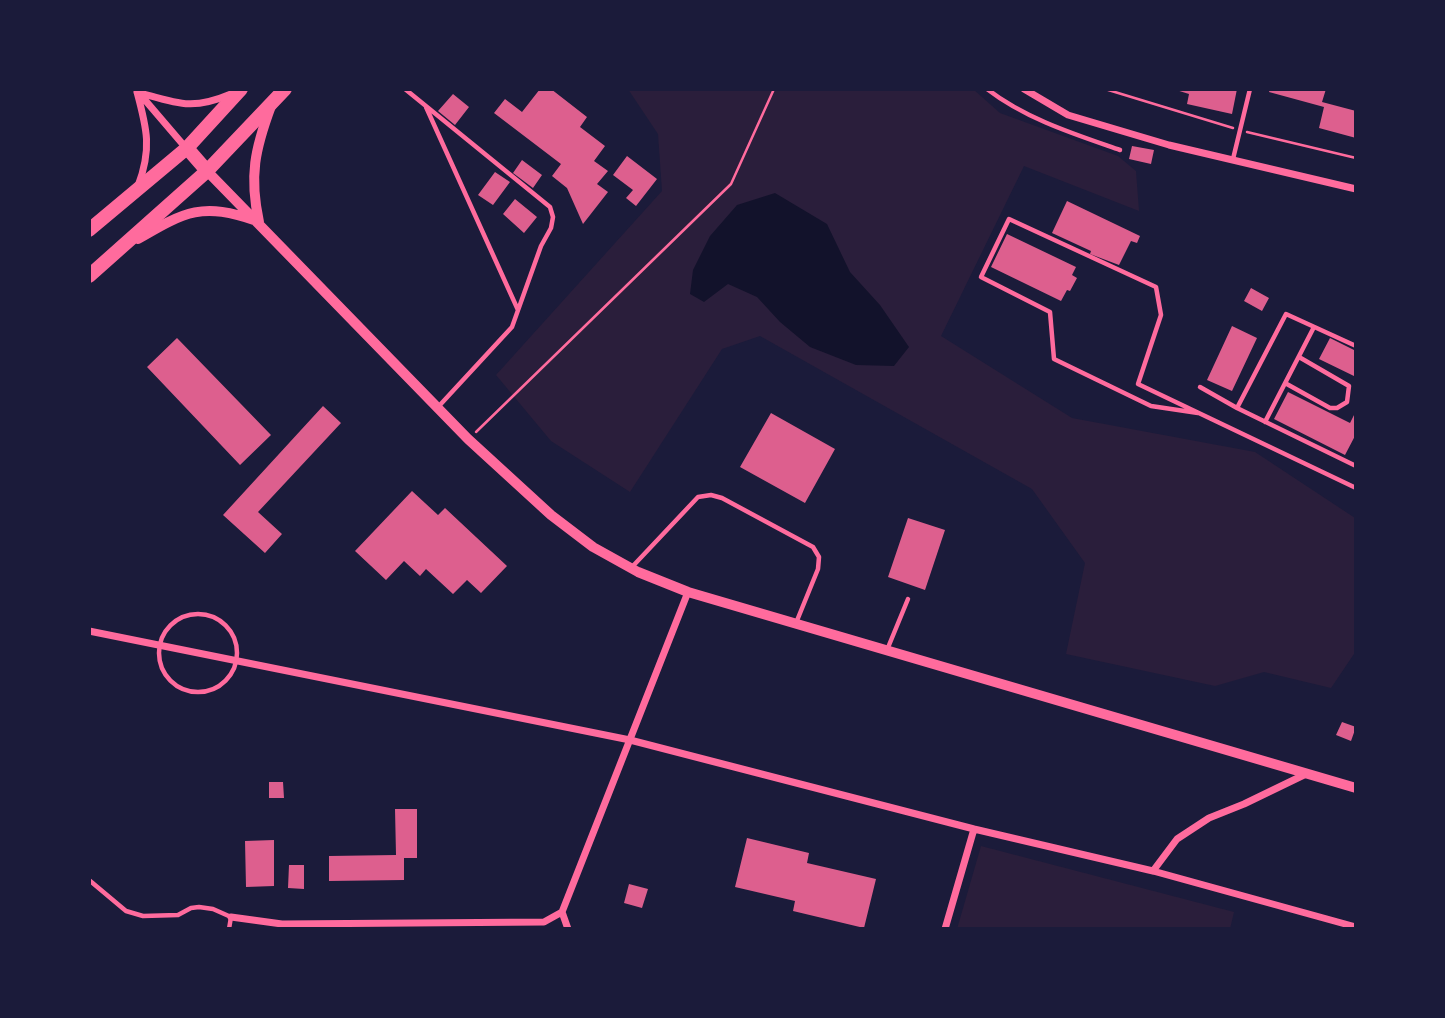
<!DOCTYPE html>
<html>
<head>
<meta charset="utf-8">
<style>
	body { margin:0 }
	#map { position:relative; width:1445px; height:1018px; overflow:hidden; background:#1b1b3a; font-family:"DM Sans",sans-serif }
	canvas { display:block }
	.frame { position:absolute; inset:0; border:91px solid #1b1b3a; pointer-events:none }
</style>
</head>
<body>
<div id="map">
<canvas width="1445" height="1018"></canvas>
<div class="frame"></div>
</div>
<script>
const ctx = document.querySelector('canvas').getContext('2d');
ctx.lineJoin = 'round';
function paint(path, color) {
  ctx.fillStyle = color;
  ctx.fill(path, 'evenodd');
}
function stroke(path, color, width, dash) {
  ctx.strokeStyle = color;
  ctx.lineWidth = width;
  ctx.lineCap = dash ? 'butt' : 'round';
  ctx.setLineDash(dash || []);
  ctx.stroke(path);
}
const green = new Path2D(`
	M628,89h345l27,24 118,43 18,15 3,40 -115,-45 -83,170 131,82 183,34 100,66 1,133 -25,37 -67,-16 -49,14 -149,-32 19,-91 -53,-74 -272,-153 -38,13 -92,143 -79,-51 -55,-66 166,-184 -4,-57z
	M981,846l253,66 -4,17h-273z`);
const water = new Path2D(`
	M775,193l52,31 23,48 30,33 29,42 -15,19 -38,-1 -46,-18 -30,-25 -23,-25 -29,-13 -24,18 -14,-8 3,-24 17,-34 27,-31z`);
const building = new Path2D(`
	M540,89h11l36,28 -7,10 25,19 -11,15 14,10 -11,13 11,8 -25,32 -16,-36 -15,-12 9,-12 -67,-51 11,-14 17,13z
	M1173,89h64l-5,25 -45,-10 2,-10z
	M1270,89h56l-4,13 34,9v27l-37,-10 5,-21 -55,-15z
	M453,94l16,13 -14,18 -17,-14z
	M1132,146l22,4 -3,14 -22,-5z
	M627,156l30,23 -21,27 -10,-8 7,-8 -20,-15z
	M522,160l20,15 -9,13 -20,-15z
	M495,172l15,10 -17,23 -15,-10z
	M515,199l22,18 -13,16 -21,-19z
	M1067,201l73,35 -3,7 -6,-2 -12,24 -29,-11 1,-3 -39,-18z
	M1007,234l69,33 -4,8 5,3 -7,13 -3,-1 -6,11 -70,-34z
	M1251,288l18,10 -7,13 -18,-10z
	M1232,326l25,12 -25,53 -25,-11z
	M177,338l94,97 -31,30 -93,-98z
	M1330,338l26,13v26l-37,-18z
	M1288,392l62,31 6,-12v23l-11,21 -71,-36z
	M323,406l18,17 -83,89 24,22 -17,19 -42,-38z
	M771,413l64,36 -30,54 -65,-36z
	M412,491l26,24 7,-7 62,58 -26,27 -14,-13 -14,14 -27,-25 -6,7 -16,-15 -18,19 -31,-29z
	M908,518l37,12 -20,60 -37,-13z
	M1342,722l14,5 -5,14 -15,-6z
	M269,782h14l1,16h-15z
	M395,809h22v49h-13v22l-75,1v-25l67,-1z
	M747,838l62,15 -2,10 69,16 -12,49 -71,-17 2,-10 -60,-14z
	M274,840v46l-28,1 -1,-46z
	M289,865h15v24l-16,-1z
	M629,884l19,5 -6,19 -18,-5z`);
const path = new Path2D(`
	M1105,89l128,39
	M1247,132l109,26
	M476,432l255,-248 43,-95`);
const service = new Path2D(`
	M405,89l145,118 3,10 -2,11 -10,18 -29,81 -73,79
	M987,89c39,30 87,45 133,61
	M426,107l92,203
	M1233,159l17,-70
	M1356,346l-70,-32 -49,94 119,58
	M1285,383l45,25h7l10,-6 2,-16 -50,-29
	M1200,387l37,21
	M1198,413l-47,-7 -97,-47 -4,-47 -69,-35 28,-58 147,68 5,28 -23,69 218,104
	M1265,422l49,-95
	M632,567l66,-70 13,-2 11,3 91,49 6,10 -1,12 -22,54
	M159 653a39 39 0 1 1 78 0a39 39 0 1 1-78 0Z
	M887,650l21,-51
	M89,880l37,31 17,5 35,-1 13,-7 8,-1 14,2 18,8 -2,12`);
const minor = new Path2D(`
	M1024,89l44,26 101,30 187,44
	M137,92c40,11 54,19 94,2
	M137,92c10,37 15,57 1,94
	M139,93l47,55
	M89,631l541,109 344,89 179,42 203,56
	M1153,871l24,-32 32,-21 35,-14 62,-30
	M231,917l51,7 262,-2 18,-10
	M568,929l-6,-17 126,-320
	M945,929l29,-100`);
const secondary = new Path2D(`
	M207,171l261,268 83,76 42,32 45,25 50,20 668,196
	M259,222c-10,-46 -4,-73 12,-116
	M138,239c48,-28 64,-37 119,-18`);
const trunk = new Path2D(`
	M187,148l20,23
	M89,230l98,-82 54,-59
	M89,276l118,-105 78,-82`);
paint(green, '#2a1e3b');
paint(water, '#12122b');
paint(building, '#dd5f8e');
stroke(path, '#ff6b9d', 2.5);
stroke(service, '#ff6b9d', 4.5);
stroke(minor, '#ff6b9d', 7);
stroke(secondary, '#ff6b9d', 10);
stroke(trunk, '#ff6b9d', 14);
</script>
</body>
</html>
